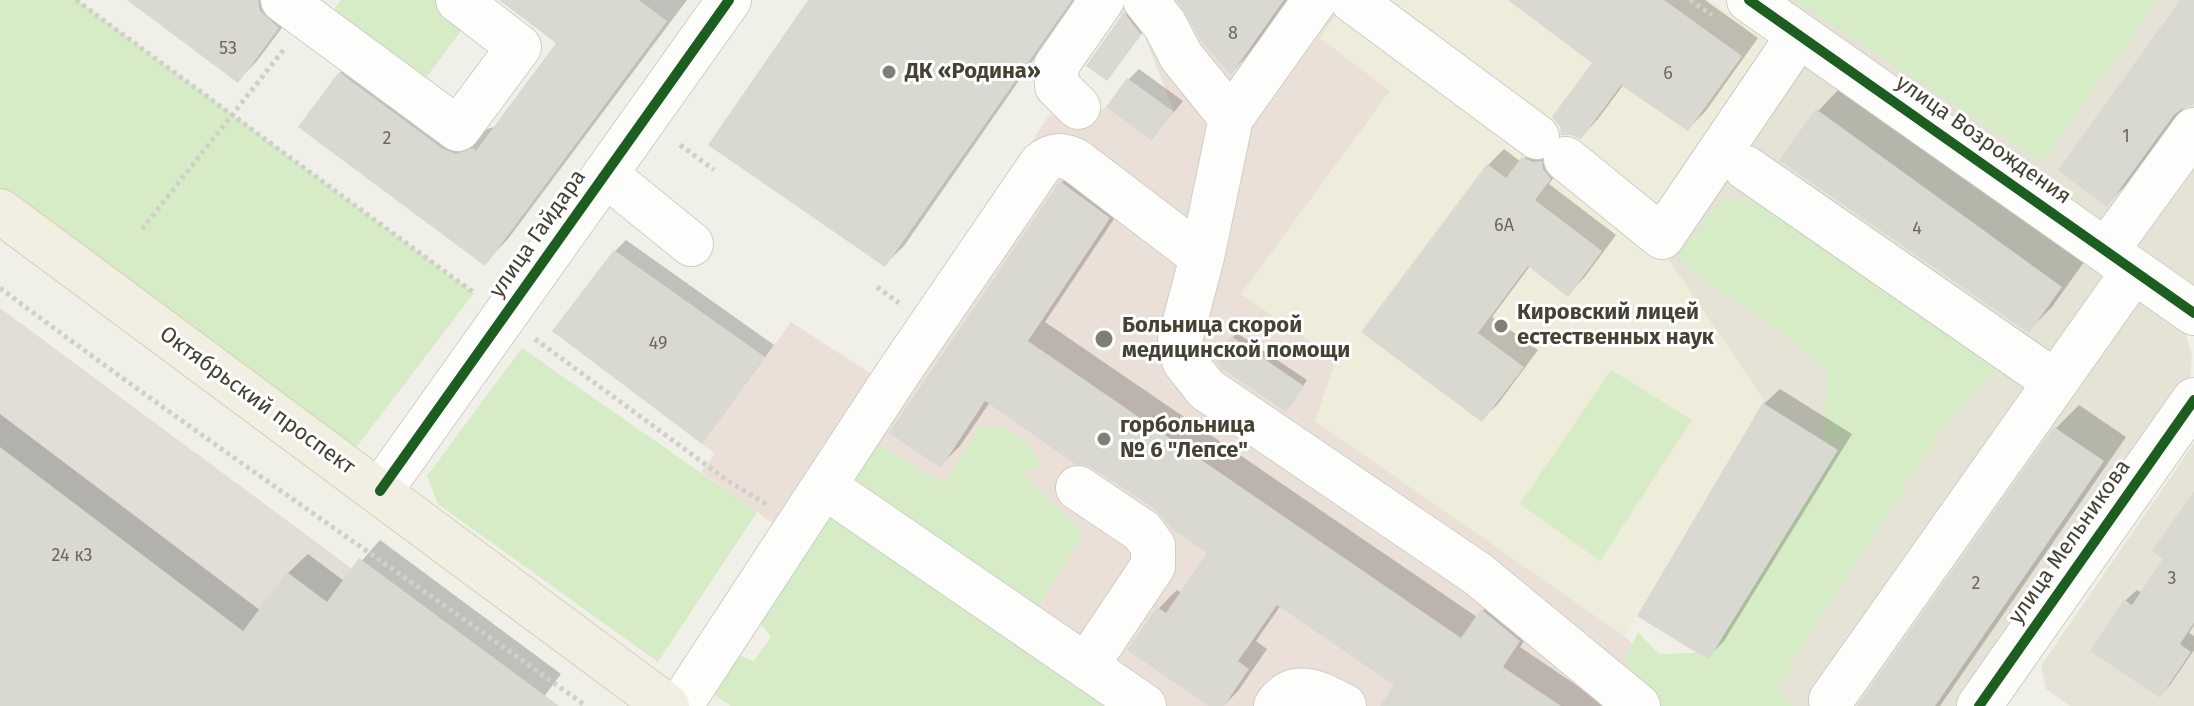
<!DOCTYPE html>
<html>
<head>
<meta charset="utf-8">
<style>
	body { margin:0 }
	canvas { display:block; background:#f0efe8 }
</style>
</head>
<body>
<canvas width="2194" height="706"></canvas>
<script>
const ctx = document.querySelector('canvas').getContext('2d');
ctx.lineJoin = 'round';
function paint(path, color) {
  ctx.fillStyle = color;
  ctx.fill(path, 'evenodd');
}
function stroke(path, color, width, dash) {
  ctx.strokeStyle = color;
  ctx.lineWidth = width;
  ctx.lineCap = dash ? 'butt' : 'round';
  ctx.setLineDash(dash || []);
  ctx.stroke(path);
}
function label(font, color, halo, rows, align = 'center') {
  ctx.font = font + ' "Fira Sans",sans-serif';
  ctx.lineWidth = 6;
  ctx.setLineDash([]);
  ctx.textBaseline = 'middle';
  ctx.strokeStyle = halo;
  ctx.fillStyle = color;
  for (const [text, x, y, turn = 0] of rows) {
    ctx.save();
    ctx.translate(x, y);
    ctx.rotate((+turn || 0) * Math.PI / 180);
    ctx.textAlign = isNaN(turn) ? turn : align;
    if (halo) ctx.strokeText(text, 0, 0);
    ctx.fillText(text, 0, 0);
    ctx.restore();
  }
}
const residential = new Path2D(`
	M1789,0h405v296z
	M1801,63l384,269 7,24 -2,22 -227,328h-183l-143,-90 127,-216 -96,-140z
	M2194,443v263h-124l-24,-17 -5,-23z`);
const industrial = new Path2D(`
	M0,308l351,260 207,138h-558z`);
const education = new Path2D(`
	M1347,0h363l91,63 -132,197 95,140 -140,236 -310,-215 -73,-127 149,-202 -70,-54z`);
const medical = new Path2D(`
	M1127,0h220l-27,38 70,53 -149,203 95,65 -21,62 309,215 78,70h-648l-272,-176 -81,-58 14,-18 -13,-10 89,-122 85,55 174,-263 20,12 36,-19 47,34 21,-29 -31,-80 -25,-19z`);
const green = new Path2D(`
	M0,0h77l397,293 -123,161 -351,-263z
	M341,0h103l26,19 -45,60 -92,-68z
	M1795,0h363l-116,162z
	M1758,198l239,168c-16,24 -36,37 -52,60 -58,85 -112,174 -168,261l15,19h-152l-25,-23 23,-51 21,22 37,-1 126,-189 6,-93 -55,-45 -63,-41 -35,-29 46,-55z
	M522,348l235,164 -99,150 -220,-158 -11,-28z
	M1611,370l81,50 -92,141 -80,-57z
	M998,426c20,8 38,18 41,41l-16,6 61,60 -47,76 -194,-128 27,-42 74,45 35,-57z
	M827,505l281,201h-377l-26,-17 24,-37 25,9 17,-24 -18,-23z`);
const shadow = new Path2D(`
	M131,0h157l9,8 -40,53 -19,19z
	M501,0h186l-179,239 -23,24 -145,-190 24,-23 117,81 16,-5 61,-83z
	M811,0h264l-171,246 -20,19z
	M1180,0h109l-35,49 -23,24z
	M1511,0h194l53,38 -53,74 -17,17 -64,-45 -26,35 -17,18 14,-75z
	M2182,0h12v102l-8,3 -55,75 -24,24z
	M1133,7l17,16 -44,56 17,-62z
	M1139,69l44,32 -31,38 -23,-60z
	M1841,87l243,175 -32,45 -24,24 -210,-220z
	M1539,143l26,19 -16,22 67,51 -32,43 -16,16 -38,-28 -38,51 46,33 -40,54 -16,15 -118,-88 124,-166 16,-16 17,13z
	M1080,164l48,34 -83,124 432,295 24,-26 37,30 -18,26 87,59h-225l15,-22 -116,-79 -25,36 11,8 -29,42 -15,15h-10l-55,-97 19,-19 5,3 27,-41 -52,-43 -167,-107 -30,44 -19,19 120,-282z
	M626,240l148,105 -62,85 -11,11 -86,-190z
	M1237,333l70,47 -16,25 -59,-67z
	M1780,389l72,45 -128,207 -16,16 56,-253z
	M2079,405l47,32 -186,269h-80l196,-278z
	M0,414l261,197 27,-38 20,-19 36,27 36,-41 181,134 -24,32h-537z
	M2194,496v129l-5,8 5,3v14l-24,35 -10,11 -67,-46 33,-50 11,-10 5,3 24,-35z`);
const building = new Path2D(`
	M127,0h131l2,11 19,17 -41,55z
	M499,0h140l28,21 -182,245 -187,-139 41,-55 104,77 13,5 17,-6 3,3 80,-108z
	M808,0h264l-187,267 -177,-122z
	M1177,0h107l-53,75 -29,-33z
	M1508,0h156l78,56 -54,75 -67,-46 -40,54 -10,-4h-10l-1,-9 -8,-9 40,-54z
	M2180,0h14v104l-11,4 -9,7 -67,92 -49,-37z
	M1124,12l17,23 -34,46 -21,-15z
	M1127,78l47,34 -22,29 -46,-34z
	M1816,109l246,178 -33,46 -250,-173z
	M1522,157l11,5 9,-1 1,8 8,10 -16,21 67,51 -34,46 -40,-31 -50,67 46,34 -42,55 -121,-90 126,-168 19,14z
	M1060,181l50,37 -82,123 433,297 20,-29 39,32 -17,26 58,39h-181l14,-21 -117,-80 -39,56 11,8 -25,37h-15l-82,-56 30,-43 9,6 41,-60 -35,-24 -16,-19 -64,-43 -17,-3 -90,-63 -44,67 -52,-35z
	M614,250l151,107 -63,87 -150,-113z
	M1231,336l73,50 -18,26 -64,-43 -7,-10z
	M1763,403l75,47 -129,209 -72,-43z
	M2054,427l50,34 -169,245h-78z
	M0,447l243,184 44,-59 40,30 32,-44 200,148h-559z
	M2194,491v132l-14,21 11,8 -31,46 -70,-47 34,-52 8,6 31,-46 -11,-8z`);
const path = new Path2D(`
	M76,0l398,293
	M1690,0l22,15
	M680,145l34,25
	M142,229l143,-181
	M877,287l22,16
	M0,288c192,144 391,278 586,418
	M535,339l193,142 40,24`);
const minor = new Path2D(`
	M283,0l175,129 61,-82 -61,-47
	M1145,0l20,25 16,31 50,62 84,-118
	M1352,0l185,137
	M1749,0l445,313
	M1078,107l-21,-21 -1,-20 46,-66
	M1566,159l96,78 137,-202
	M1746,168l309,214
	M605,174l86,70
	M2106,251l88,-121
	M1202,257l29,-139
	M824,486l320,220
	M1078,488l64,43 11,15v20l-67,100
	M380,491l349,-491
	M1831,700l303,-429
	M680,706l218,-333 143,-209c12,-10 21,-10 35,-3l126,96 -22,83 4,21 22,28 272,185 160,132
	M1276,706c19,-28 44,-12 68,0
	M1979,706l215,-306`);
const major = new Path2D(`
	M0,211l667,495`);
const cycleway = new Path2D(`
	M1749,0l445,313
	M380,491l349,-491
	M1979,706l215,-306`);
const markers = [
	[889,72,8,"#817f73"],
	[1501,326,8,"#817f73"],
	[1104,339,10,"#817f73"],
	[1104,439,8,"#817f73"]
];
const numberNames = [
	["8",1233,34],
	["53",228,49],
	["6",1668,74],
	["1",2126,137],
	["2",387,139],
	["6А",1504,226],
	["4",1917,229],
	["49",658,344],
	["24 к3",72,556],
	["3",2172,579],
	["2",1976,584]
];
const poiNames = [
	["ДК «Родина»",905,72],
	["Кировский лицей",1517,313],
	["естественных наук",1517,338],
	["Больница скорой",1122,326],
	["медицинской помощи",1122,351],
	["горбольница",1120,426],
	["№ 6 \"Лепсе\"",1120,451]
];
const streetNames = [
	["улица Возрождения",1983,140,35],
	["улица Гайдара",538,234,-55],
	["Октябрьский проспект",257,401,36],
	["улица Мельникова",2070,542,-55]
];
paint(residential, '#e4e3d5');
paint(industrial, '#e0ded6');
paint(education, '#eeecda');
paint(medical, '#ebe0d8');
paint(green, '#d6ecc7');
paint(shadow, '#0003');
paint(building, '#d9d8d1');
stroke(minor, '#cecdc6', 46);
stroke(major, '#d3d0b5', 46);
stroke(path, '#d1cfc9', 5, [4, 4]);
stroke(minor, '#fdfdfc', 44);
stroke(major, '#f1efe2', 44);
stroke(cycleway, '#1b5e20', 10);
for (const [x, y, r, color] of markers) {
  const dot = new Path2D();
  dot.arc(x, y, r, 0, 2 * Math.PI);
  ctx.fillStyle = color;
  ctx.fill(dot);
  stroke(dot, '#fff', 3);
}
label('18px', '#6b685c', null, numberNames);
label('bold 22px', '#454234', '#fff', poiNames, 'left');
label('22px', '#454234', '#fff', streetNames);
</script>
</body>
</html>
